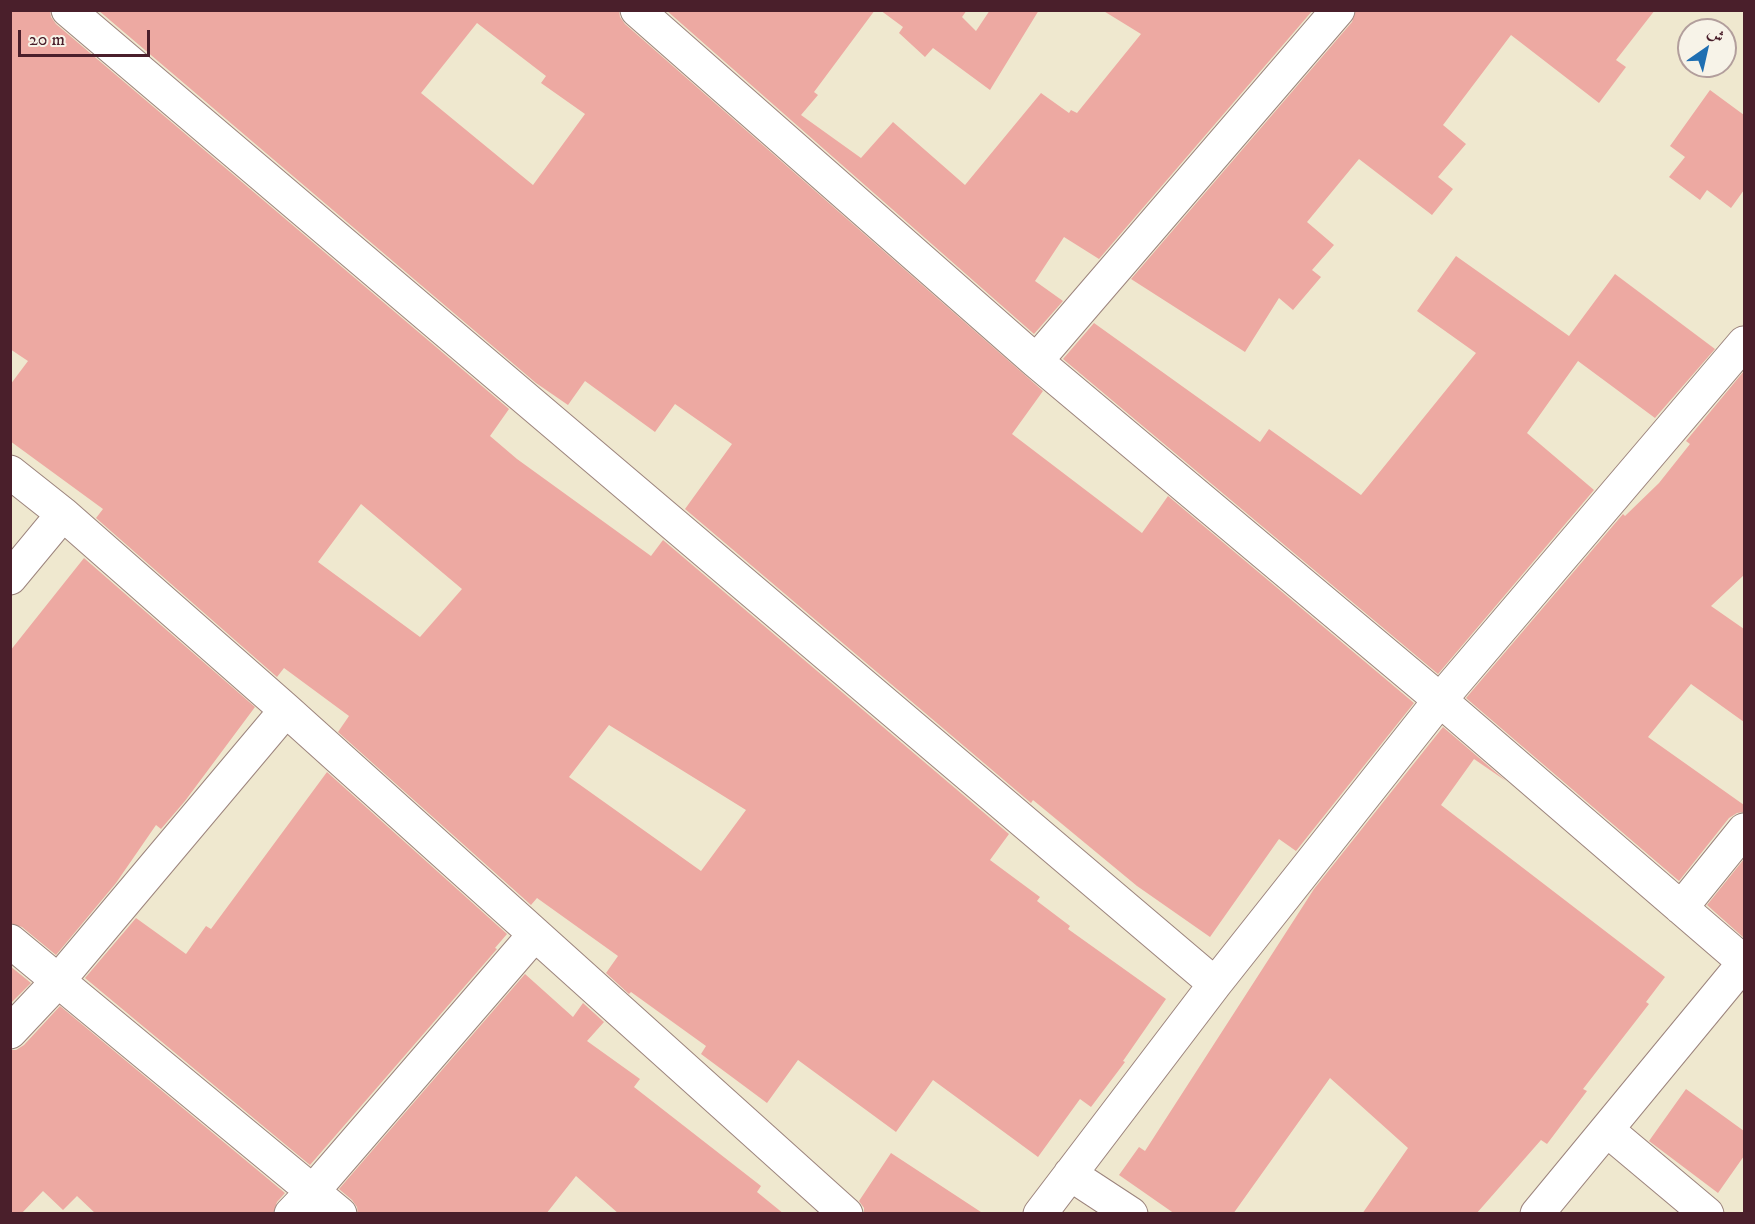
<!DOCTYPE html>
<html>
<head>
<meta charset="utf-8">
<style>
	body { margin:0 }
	#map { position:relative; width:1755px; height:1224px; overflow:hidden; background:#efe8cf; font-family:"IM FELL DW Pica",Amiri,serif }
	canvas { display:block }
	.frame { position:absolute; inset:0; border:12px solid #4a1f2b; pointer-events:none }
	.north { position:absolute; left:1677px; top:18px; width:60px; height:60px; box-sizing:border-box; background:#f7f3e8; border:2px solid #b29e9c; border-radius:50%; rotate:34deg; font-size:16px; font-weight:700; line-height:24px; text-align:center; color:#4a1f2b }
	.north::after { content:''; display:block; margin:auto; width:21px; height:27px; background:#1f6fb2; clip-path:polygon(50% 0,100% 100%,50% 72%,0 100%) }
	.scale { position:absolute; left:18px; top:30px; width:132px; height:27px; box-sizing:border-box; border:3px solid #4a1f2b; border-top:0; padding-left:8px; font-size:18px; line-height:21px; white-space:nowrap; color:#4a1f2b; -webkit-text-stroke:4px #f7f3e8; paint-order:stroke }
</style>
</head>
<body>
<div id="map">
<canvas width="1755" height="1224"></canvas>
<div class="frame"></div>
<div class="north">ش</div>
<div class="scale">20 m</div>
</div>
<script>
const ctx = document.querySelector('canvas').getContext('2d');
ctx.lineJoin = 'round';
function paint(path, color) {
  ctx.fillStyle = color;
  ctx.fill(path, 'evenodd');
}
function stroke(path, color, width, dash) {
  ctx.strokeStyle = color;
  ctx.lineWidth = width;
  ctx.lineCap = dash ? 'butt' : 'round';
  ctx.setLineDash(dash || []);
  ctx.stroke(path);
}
const building = new Path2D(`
	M10,10h40l1,7 5,7 453,385 -19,27 27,23 134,97 12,-16 346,294 -19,26 50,37 -3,4 33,25 -2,3 98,70 -43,62 2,1 -34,45 -11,-8 -42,58 -105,-77 -37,52 -98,-72 -31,43 -66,-49 5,-8 -75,-54 -2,2 -23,-21 12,-17 -81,-58 -6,7 -193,-173 11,-16 -65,-48 -7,9 -181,-159 7,-9 -93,-68v-56l18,-24 -18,-12zM361,504l101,85 -42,48 -102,-75zM609,725l137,85 -45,61 -132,-94z
	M98,10h521l1,7 5,7 418,367 -31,43 130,99 26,-37 246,207 -118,148 -17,-12 -69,98 -73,-51 -104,-86 -2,3 -346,-294 47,-65 -57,-40 -20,28 -70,-51 -17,24 -32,-22zM477,23l69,53 -5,7 44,31 -52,71 -112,-92z
	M666,10h209l-61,82 4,3 -17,20 60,43 32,-36 72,63 76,-92 28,20 2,-3 6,3 64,-79 -39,-24h211l-214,249 -35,-22 -29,44 28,20 -29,33z
	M880,10h87l-5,7 14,14 14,-21h49l-49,80 -57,-42 -8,9 -26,-24 4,-6z
	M1356,10h299l-39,50 10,7 -27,36 -88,-68 -68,90 23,19 -28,33 15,12 -21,26 -73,-56 -52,63 27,23 -22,25 9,7 -28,33 -14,-12 -34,54 -114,-73 221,-257z
	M1710,90l34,25v75l-13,18 -24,-18 -7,10 -31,-23 16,-20 -15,-11z
	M1456,256l113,80 46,-62 100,75 -60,69 -77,-57 -51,72 67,57 -156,184 -375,-315 31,-36 166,119 9,-13 92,66 115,-142 -59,-42z
	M1744,371v204l-33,31 33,23v93l-53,-38 -43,53 96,68v7l-7,1 -8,5 -50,63 -213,-183 157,-184 2,2 34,-33 31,-39 -4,-3z
	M84,558l171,149 -70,94 -24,28 -5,-4 -40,58 -60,72 -34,-28 -12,-4v-272z
	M1443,727l63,54 -32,-22 -33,46 224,172 -19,25 3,2 -66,85 4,2 -40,53 -6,-4 -65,74h-114l46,-66 -78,-70 -97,136h-58l-56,-39 20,-28 6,4 169,-262z
	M327,772l180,162 -12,14 2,1 -187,216 -225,-187 51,-60 50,36 20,-28 5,3z
	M1744,859v79l-37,-33z
	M10,966l21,17 -21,21z
	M525,974l48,43 10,-14 21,19 -17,19 53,38 -6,8 127,99 -4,6 27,22h-165l-43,-38 -30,38h-188l-1,-7 -5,-7 -13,-11z
	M60,1006l225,187 -8,9 -4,12h-177l-19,-18 -14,14 -20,-19 -22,23h-11v-164h6l8,-5z
	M1686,1089l58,42v25l-26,37 -69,-52z
	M891,1153l93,61h-120v-6l-5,-7z`);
const street = new Path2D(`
	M68,10l1147,974 225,-284 304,262
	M637,10l399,351 404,339 304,-357
	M1036,361l302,-351
	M10,472l53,42 223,196 560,504
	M10,578l53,-64
	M1681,908l63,-78
	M10,941l330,273
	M10,1032l48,-51 228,-271
	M1607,1130l100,84
	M1070,1174l61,40
	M291,1214l22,-23 222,-257
	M1040,1214l175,-230
	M1537,1214l207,-251`);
paint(building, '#eda9a2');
stroke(street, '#9c847d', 35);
stroke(street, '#fff', 33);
</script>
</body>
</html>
